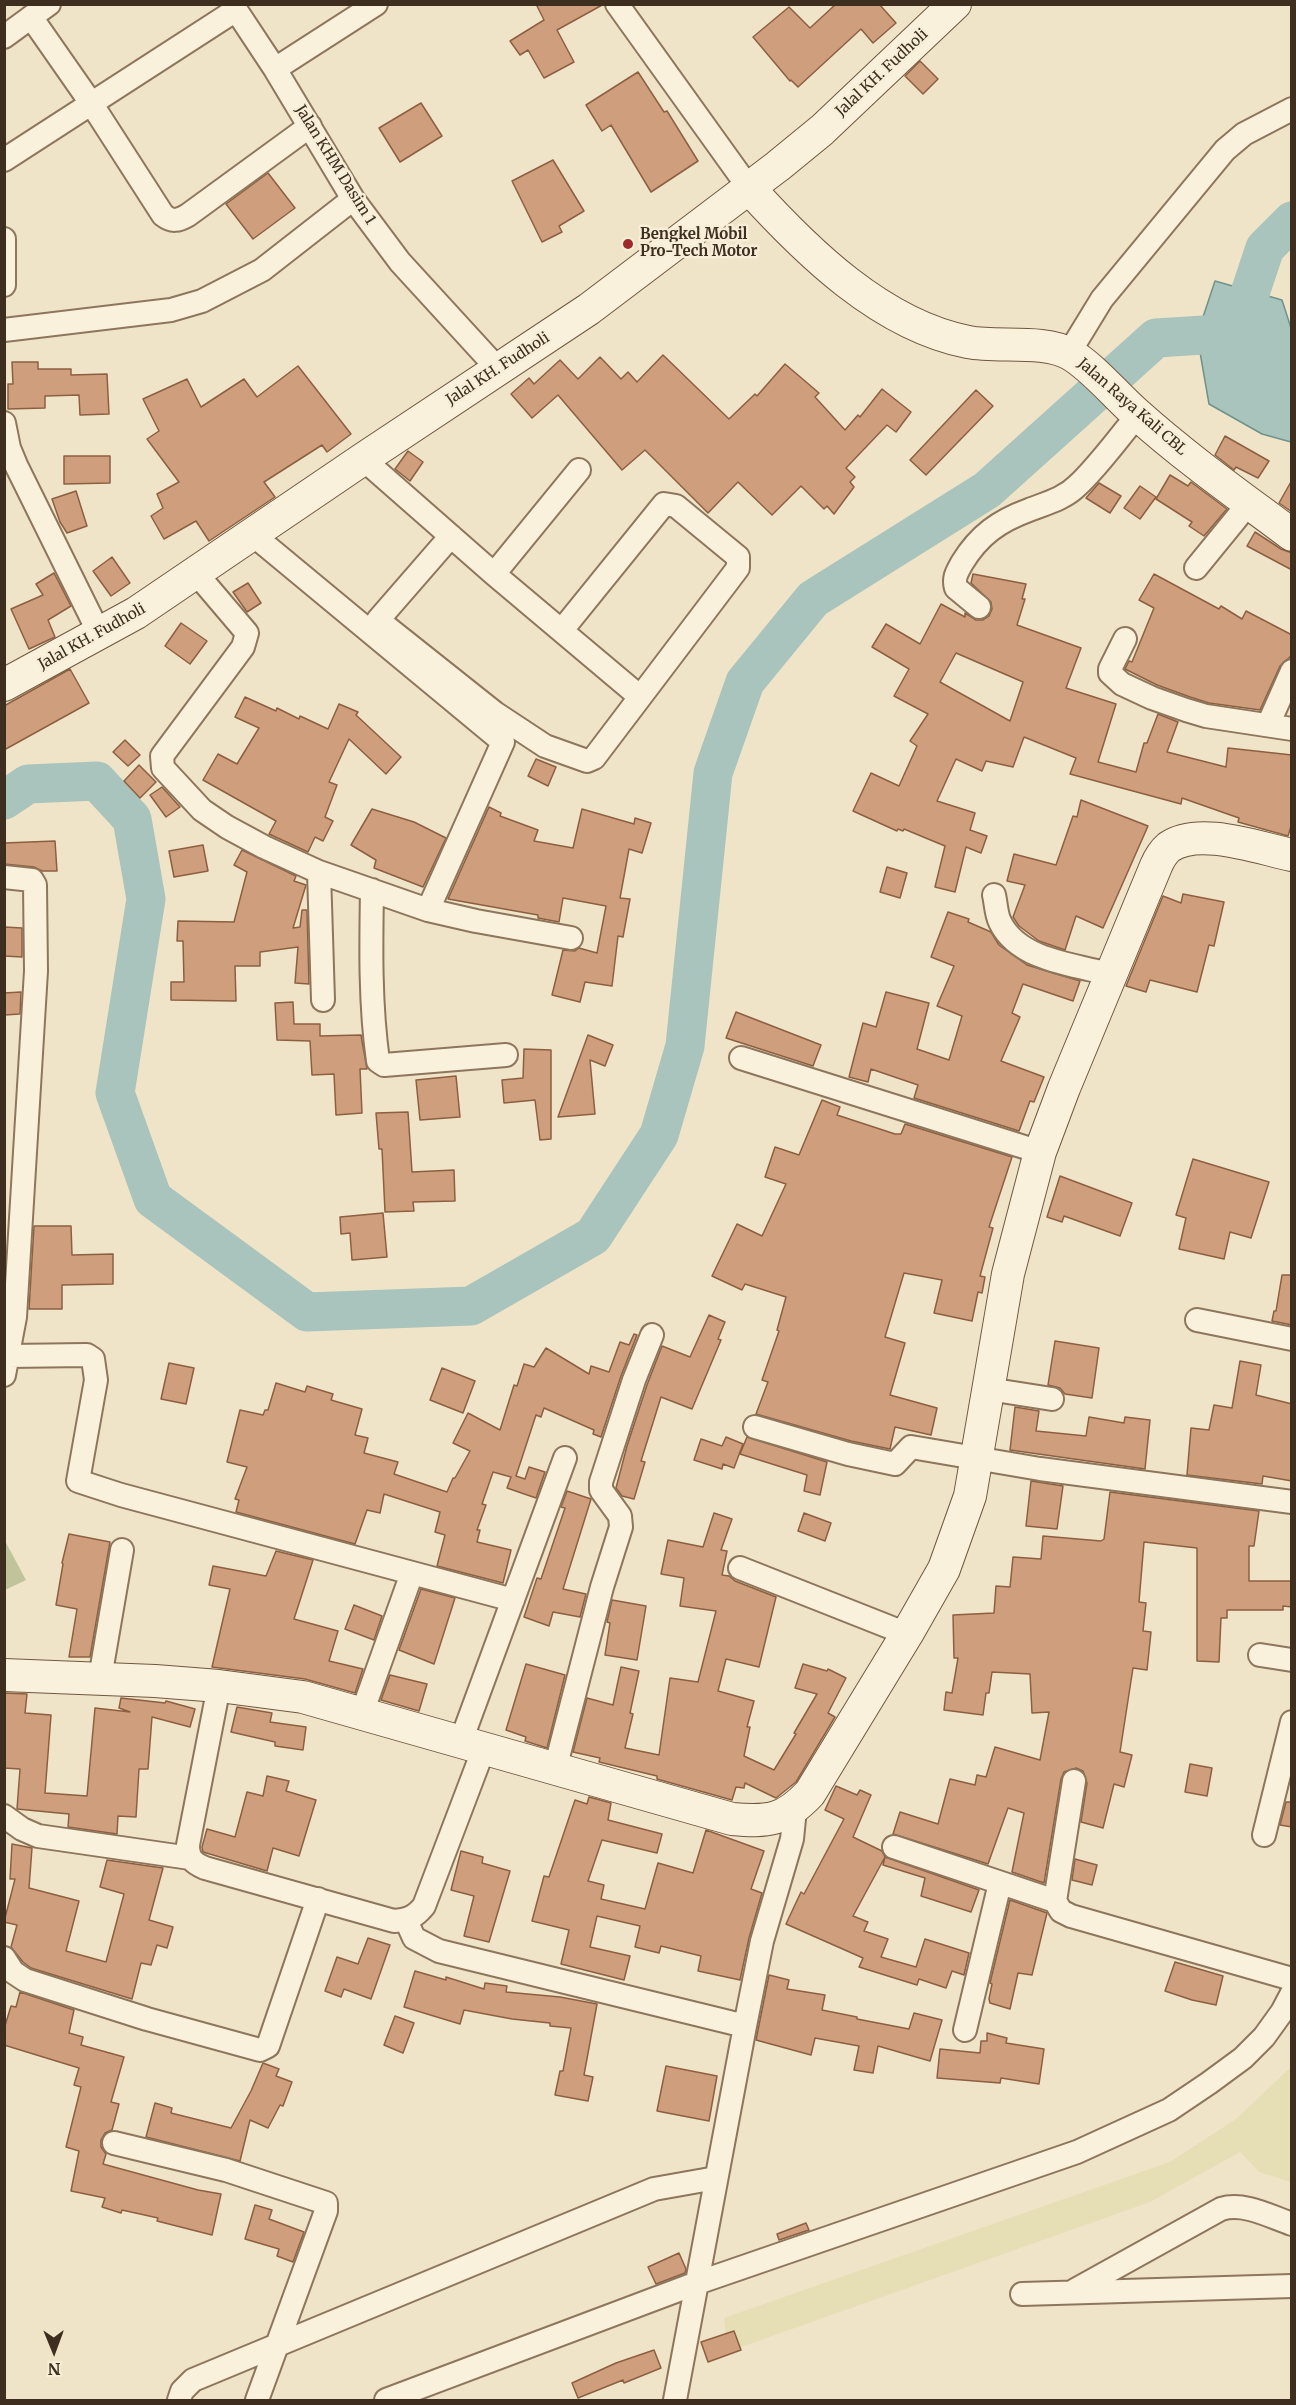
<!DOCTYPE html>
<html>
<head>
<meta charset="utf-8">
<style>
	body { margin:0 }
	#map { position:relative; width:1296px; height:2405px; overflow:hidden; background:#f0e4c8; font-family:Merriweather,serif }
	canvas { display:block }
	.frame { position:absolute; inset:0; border:6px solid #3d2e20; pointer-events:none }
	.north { position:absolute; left:24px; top:2321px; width:60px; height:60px; -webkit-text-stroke:4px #f7eed8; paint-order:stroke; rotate:179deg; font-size:16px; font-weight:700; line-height:24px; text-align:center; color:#3d2e20 }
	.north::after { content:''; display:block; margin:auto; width:21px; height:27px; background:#3d2e20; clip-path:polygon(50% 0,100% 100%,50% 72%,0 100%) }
</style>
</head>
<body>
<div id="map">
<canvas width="1296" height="2405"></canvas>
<div class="frame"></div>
<div class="north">N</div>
</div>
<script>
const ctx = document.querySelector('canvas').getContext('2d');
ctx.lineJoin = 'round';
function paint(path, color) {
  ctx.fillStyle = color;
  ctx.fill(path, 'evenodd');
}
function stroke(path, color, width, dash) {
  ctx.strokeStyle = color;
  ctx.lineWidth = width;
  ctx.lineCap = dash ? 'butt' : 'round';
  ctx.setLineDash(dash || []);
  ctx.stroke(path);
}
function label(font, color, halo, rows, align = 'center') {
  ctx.font = font + ' Merriweather,serif';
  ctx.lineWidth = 5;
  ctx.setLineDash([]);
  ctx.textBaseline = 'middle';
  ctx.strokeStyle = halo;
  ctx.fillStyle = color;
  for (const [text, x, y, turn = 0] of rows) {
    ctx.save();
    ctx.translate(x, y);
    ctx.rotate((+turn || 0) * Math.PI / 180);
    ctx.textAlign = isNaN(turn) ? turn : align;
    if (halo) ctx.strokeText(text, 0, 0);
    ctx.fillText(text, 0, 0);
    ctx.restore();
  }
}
const farmland = new Path2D(`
	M1291,2067v115l-32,-10 -19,-20 -90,50 -423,150 -3,-34 446,-156 66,-43z`);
const cemetery = new Path2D(`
	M4,1539l22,41 -21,10h-1z`);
const water = new Path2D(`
	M1215,281l67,19 9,28v114l-29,-8 -53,-30 -12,-69z`);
const river = new Path2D(`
	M1292,221l-27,27 -14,42 -7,49 41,56 7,2
	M4,800l24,-16 69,-3 35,38 14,80 -31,194 38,106 154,113 164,-6 122,-70 66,-101 26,-89 28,-273 32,-91 68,-83 174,-109 169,-152 64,-4 24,5`);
const building = new Path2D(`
	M536,4h68l-47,26 17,32 -30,16 -16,-28 -8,5 -10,-14 34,-21z
	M836,4h43l17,19 -23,20 -12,-14 -63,58 -7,-7 -1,1 -37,-44 36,-30 21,21z
	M920,61l18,18 -15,15 -18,-18z
	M638,72l26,40 3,-1 31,50 -47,31 -40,-67 -9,6 -16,-26z
	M421,103l21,33 -42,26 -21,-34z
	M553,160l31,51 -25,15 3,6 -20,10 -30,-61z
	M268,173l27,35 -42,31 -27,-35z
	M663,355l66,64 26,-25 2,2 28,-32 34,29 -4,4 30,33 13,-15 2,2 22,-28 29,23 -15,20 -9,-7 -41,43 9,9 -5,5 4,5 -20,27 -7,-8 -3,3 -23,-23 -29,29 -34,-33 -30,31 -63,-63 -23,20 -64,-75 -26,23 -21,-24 18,-16 5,6 26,-24 18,19 22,-22 21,22 7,-7 9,10z
	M12,362h26v7h33v6l36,-1 2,40 -29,1 -1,-20 -34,1v12l-37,1v-25h5z
	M298,366l53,68 -24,18 -5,-7 -58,37 11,15 -66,44 -13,-20 -32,18 -13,-23 12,-8 -6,-14 22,-12 -32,-43 12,-8 -16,-32 44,-20 14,28 43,-28 13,18z
	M976,390l17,16 -67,69 -16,-15z
	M1225,436l44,25 -11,17 -22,-11 -2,3 -19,-15z
	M408,451l15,11 -13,19 -15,-12z
	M64,456h46v27l-46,1z
	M1170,475l18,11 3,-4 36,27 -23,27 -15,-10 3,-4 -36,-23z
	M1292,480v32l-13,-9z
	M1099,483l22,13 -11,17 -24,-15z
	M1140,486l16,11 -16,22 -16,-11z
	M76,491l11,35 -20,7 -7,-11 -8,-23z
	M1255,532l26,17 11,4v17l-45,-24z
	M112,557l18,26 -19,13 -18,-25z
	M54,573l17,33 -23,14 7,17 -26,12 -18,-40 32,-14 -7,-11z
	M973,574l53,10 -4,15h3l-8,26 64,23 -15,40 50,16 -18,58 38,10 8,-29h3l11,-29 20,8 -11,30 59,15 2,-19 64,7v68l-4,13 -50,-14 1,-4 -57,-20 -1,6 -111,-30 6,-16 -52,-21 -11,30 -27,-6 -4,10 -26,-12 -19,42 38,12 -5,17 17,6 -6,17 -15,-6 -11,45 -20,-5 10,-41 -41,-17 -1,2 -5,-2 -1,2 -44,-20 18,-38 28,13 18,-40 -7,-5 18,-27 -34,-18 15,-27 -37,-22 14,-23 34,20 21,-40 24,13v-4l11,7h7l6,-4 3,-7 -1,-7 -20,-19zM956,653l67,29 -13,39 -70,-39z
	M1154,574l65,35 2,-3 21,13 4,-8 46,24v20l-12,11 -20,44 -51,-7 -19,-6 -33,-12 -32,-16 4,-8 3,1 22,-54 -15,-8z
	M248,583l13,20 -14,9 -14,-20z
	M181,623l26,18 -17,23 -25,-18z
	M70,669l19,34 -85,47v-44z
	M245,697l31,14 1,-3 22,11 1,-3 28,13 11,-25 19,8 -2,3 45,42 -15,17 -37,-35 -20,43 8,3 -12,32 8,4 -10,20 -8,-4 -7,15 -39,-18 7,-13 -73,-41 15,-26 19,10 22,-36 -24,-11z
	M125,740l15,15 -12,11 -15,-14z
	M536,759l20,8 -8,19 -20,-10z
	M139,765l17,17 -16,16 -16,-17z
	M162,787l18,20 -14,10 -16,-22z
	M1081,800l67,26 -45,102 -27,-12 -11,34 -26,-9 -20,-15 -6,-9 12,-32 -18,-4 7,-27 42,11 17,-49 4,1z
	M489,807l12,6 -1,3 38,14 -4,11 39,7 9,-39 52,15 1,-6 16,5 -9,30 -13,-4 -9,49 10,1 -7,38 -5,-1 -6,50 -27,-4 -5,20 -28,-7 11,-45 12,1 4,-3 18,5 9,-47 -43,-8 -4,24 -21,-4v-3l-90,-16z
	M372,809l42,13 32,16 -23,49 -49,-19 2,-8 -25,-15z
	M55,841l2,30h-15l-8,-4 -30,-3v-21z
	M203,845l5,26 -34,6 -5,-26z
	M242,850l54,26 -2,5 12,4 -13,43 7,-1 2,-17h5l2,74 -14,-1 3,-36 -38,5v14h-25l1,35 -65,-1v-18h13l-1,-41h-6l1,-20 56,1 13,-50 -13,-7z
	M887,867l20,6 -7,25 -20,-6z
	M1183,894l41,8 -10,44 -5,-1 -12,47 -47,-12 -4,12 -20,-6 37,-90 18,7z
	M948,912l21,7 -1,3 23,10 8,13 28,20 53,16 -7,20 -50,-17 -11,29 8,4 -19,44 43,16 -10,25 -4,-1 -11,30 -105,-33 4,-13 -47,-16 -3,13 -19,-5 14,-54 13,4 10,-35 43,11 -12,46 32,11 13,-44 -25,-10 17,-40 -23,-9z
	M4,927l18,1v29l-18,-1z
	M21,992l-1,22 -16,1v-22z
	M293,1002l1,22h26v12l41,-1 6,34h-7l2,44 -26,2 -2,-41 -22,1 -2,-34 -33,-1 -2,-37z
	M736,1012l85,33 -8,21 -87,-28z
	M588,1035l25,10 -8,21 -15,-6 5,54 -37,3z
	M524,1049l27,1v89l-11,1 -5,-40 -31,3 -2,-23 21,-2z
	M456,1076l4,41 -40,3 -4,-40z
	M822,1100l18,7 -3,8 58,19h6l4,-10 107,33 -23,70 4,1 -13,48 5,1 -3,16 -4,-1 -6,29 -38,-8 8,-33 -38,-7 -19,64 20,6 -15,52 47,13 -6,27 -36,-8 -5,22 -39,-8 -95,-27 12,-32 -6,-2 17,-49 -2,-1 9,-33 -41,-13 -3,6 -30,-14 25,-52 25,12 24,-52 -21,-7 10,-30 24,8z
	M408,1112l4,60 42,-2 1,31 -42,1 1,9 -29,1 -3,-63h-3l-3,-36z
	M1193,1159l76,23 -18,56 -21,-6 -6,27 -45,-10 7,-31 -10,-3z
	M1060,1176l72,27 -12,33 -56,-20 -2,6 -15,-5z
	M383,1213l4,44 -35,3 -2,-27 -9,1 -1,-17z
	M34,1226h37l1,29 41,-1v30l-51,1v24h-33z
	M1282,1275h10v50l-20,-4 2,-10h2z
	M709,1315l16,7 -7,17 3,1 -29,69 -31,-12 -20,64 4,1 -11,37 -12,-3 -6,-8 11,-42 20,-61 15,-39 28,11z
	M634,1334l3,1 -16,41 -20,61 -8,-3 1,-4 -50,-22 -3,9 -5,-2 -20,61 9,3 4,-12 16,5 -9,26 -29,-10 4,-11 -18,-5 -11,32 4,1 -9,25h3l-3,12 34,8 -8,33 -66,-17 8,-31 -10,-3 5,-20 -56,-18 -4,19 -13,-3 -12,34 -119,-32 3,-12 -4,-1 12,-32 -20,-5 13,-52 23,5 2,-5h3l8,-27 29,9 2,-6 26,8 -2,6 31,9 -7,26 13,3 -4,15 34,9 -4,12 53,18 6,-14h2l15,-27 -17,-8 15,-30 32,17 14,-45 3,1 7,-22 10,3 12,-19 43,26 2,-8 18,6 11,-30 9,3z
	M1055,1341l44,7 -7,50 -27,-4 -5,-6 -12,-3z
	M1240,1361l21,4 -5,30 36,9v77l-29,-5 -1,8 -75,-9 4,-47 18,2 5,-25 18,3z
	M169,1363l25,5 -8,36 -25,-5z
	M442,1368l33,13 -12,32 -33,-13z
	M1015,1407l24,4 -3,20 50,5 3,-19 35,6 1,-6 25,3 -5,49 -135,-19z
	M726,1437l17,7 -9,24 -11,-4 -1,5 -28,-9 7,-21 21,7z
	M747,1437l80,25 -7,33 -16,-4 3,-16 -67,-21z
	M1031,1481l32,5 -6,43 -31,-3z
	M567,1491l24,8 -28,90 23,5 -6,23 -27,-5 -4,14 -25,-9 13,-39 4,1 24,-71 -4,-1z
	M1110,1492l149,19 -5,35h-5v35h43v26l-9,-1v4h-56v8h-6l-2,44 -22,-1v-113l-53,-6 -5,60 7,1 -3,28 8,1 -4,38 -14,-2 -13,84 12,3 -8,32 -10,-3 -11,44 -22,-6 6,-39 -4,-12 -7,-3 -12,4 -3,7 -17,104 -32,-11 12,-59 -16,-5 -20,56 -95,-30 7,-22 38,12 12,-45 25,6 2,-10 9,2 9,-30 45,13 9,-48 -17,1 -2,-39 -38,-2 -3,21h-3l-3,22 -39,-5 2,-18 6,1 6,-35h-4l-1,-43 41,-2 2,-27 14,1 3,-30 28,2 2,-23 58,5 3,-2z
	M714,1513l18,6 -11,31 6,1 -5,24 7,1 6,5 41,16 -17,70 -33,-8 -8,32 36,10 -7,26h3l-6,29 30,14 22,-36 -2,-1 23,-39 -22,-6 8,-24 24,7 1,-2 18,9 -18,35 7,4 -39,65 -20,16 -31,-15 -1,5 -8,-1 -4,13 -75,-21v-3l-58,-14 1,-4 -27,-6 14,-54 26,7 8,-38 18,4 -9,42 3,1 -8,34 34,7 11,-77 28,4 18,-71 -36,-5 4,-28 -23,-4 7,-34 35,7z
	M804,1513l27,10 -6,18 -27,-10z
	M69,1534l41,8 -20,115h-21l8,-48 -21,-4 7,-41 -1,-1z
	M276,1551l37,9 -19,59 44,12 -9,30 34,8 -8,24 -50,-14 -93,-12 18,-78 -21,-4 4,-19 53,10z
	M421,1589l34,9 -21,66 -35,-14z
	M612,1600l34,6 -9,54 -32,-5 5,-32 -3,-1z
	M354,1605l28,11 -8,24 -29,-11z
	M526,1664l39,11 -18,73 -22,-7 1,-4 -20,-7z
	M390,1675l37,9 -8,27 -38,-11z
	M4,1693l23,1 -2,19 26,2 -6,78 42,3 8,-88 35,4 -11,-4 2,-10 44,5 1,-2 29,8 -5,18 -38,-10 -4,52h-9l-3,48 -18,-1 -1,18 -49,-7 1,-13 -52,-5 3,-40 -16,-1z
	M237,1707l35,6 -2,9 36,5 -3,23 -28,-4v-4l-44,-10z
	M1190,1764l22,4 -5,28 -22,-4z
	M267,1776l22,5 -3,10 30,9 -17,56 -26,-8 -6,23 -64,-19 -1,-5 5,-18 28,8 12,-45 16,4z
	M836,1786l21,9 3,-5 11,5 -18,42 29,14 3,6 -32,59 15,6 -4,9 24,8 -7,18 35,10 9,-28 44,14 -5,22 -12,-4 -6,17 -27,-9 -2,6 -58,-18 4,-9 -77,-34 15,-32 3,2 40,-75 -19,-9z
	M589,1797l22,6 -3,17 54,14 -5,19 -55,-13 -14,41 16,4 -3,14 44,10 13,-46 35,10 13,-43 58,21 -13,38 11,4 -13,45 -9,42 -42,-9 3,-15 -40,-10 -2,7 -24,-6 5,-21 -43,-10 -7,31 40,9 -6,24 -63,-16 8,-34 -37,-9 12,-45 5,1 26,-77 12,4z
	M1286,1802h6v25l-12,-2z
	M12,1844l20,4 -3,40 50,13 -13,50 40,11 18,-68 -24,-7 7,-27 56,8 -14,52 24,7 -6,21 -10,-3 -6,20 -10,-2 -9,36 -101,-31 -8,-6 -12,-15 6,-22 -13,-3 11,-43h-5z
	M461,1851l22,6 -1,6 28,8 -21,71 -25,-6 10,-40 -23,-6z
	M885,1857l94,33 -8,22 -50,-16 4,-18 -42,-13z
	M1075,1859l22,6 -5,20 -20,-5z
	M1010,1900l37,13 -15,62 -14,-2 -8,36 -20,-6 -1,-4 3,-15 -2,-1z
	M368,1938l22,7 -19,54 -27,-10 -3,8 -16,-6 12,-34 21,7z
	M1175,1962l48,14 -7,29 -24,-5 -27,-9z
	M415,1971l31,9v-3l38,12 1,-6 22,3 -1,6 54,5 37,7 -13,71 9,2 -5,24 -33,-6 5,-24h3l8,-43 -21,-2v-3l-38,-4 -48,-9 -4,14 -56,-17z
	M769,1975l20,5 -2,9 38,6 -3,15 35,7v2l52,10 5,-16 28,7 -12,41 -52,-15 -5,27 -19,-3 5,-24 -44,-8 -4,17 -55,-15z
	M20,1992l54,18 -5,23 14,4 -2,8 43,12 -13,45 8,2 -7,26 -7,3 -4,7v7l5,7 -3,10 95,26 23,4 -9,41 -55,-14 1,-3 -36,-8 -1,3 -19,-6 3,-9 -34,-7 8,-40 -13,-4 15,-60 -7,-2 5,-17 -75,-23v-16l7,-23 5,1z
	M395,2016l19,7 -11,30 -19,-8z
	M987,2033l20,5 -1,5 38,6 -5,35 -38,-6 -1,5 -63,-5 3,-29 40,4 1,-12h6z
	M263,2063l16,6 -3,7 16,6 -9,24 -3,-1 -12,23 -18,-8 -10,41 -94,-24 9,-34 17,5 -1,5 60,15 20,-37z
	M666,2066l51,10 -8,45 -52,-10z
	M255,2205l17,5 -3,9 35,13 -11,30 -16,-6 2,-7 -34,-10z
	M806,2223l3,7 -30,10 -2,-6z
	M679,2253l7,16 -1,4 -29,11 -8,-17z
	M734,2331l7,19 -33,12 -7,-20z
	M654,2350l7,18 -37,15 -1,-3 -45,18 -6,-15 44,-20z`);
const street = new Path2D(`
	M232,4l43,65 78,130 47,63 98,107
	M617,4l132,184
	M31,17l60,86 72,112c9,7 15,6 25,0l122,-89
	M4,37l45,-33
	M275,69l101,-65
	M4,160l232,-150
	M4,239v46
	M4,330l167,-20 31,-9 60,-31 91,-71
	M1069,353l33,-54 123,-149 19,-16 48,-25
	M4,423l5,25 7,17 83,168
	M363,459l131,115 145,122
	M252,534l251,208 -75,168
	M451,536l-73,84 117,93 50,33 42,15 7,-3 144,-190v-11l-62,-51 -12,-2 -102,126
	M1196,568l53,-65
	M196,573l51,60 -4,14 -81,109 1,12 39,42 25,17 37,20 55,25
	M494,574l85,-104
	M979,607l-23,-19c-3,-10 1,-16 6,-25 17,-28 37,-42 67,-53 18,-7 35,-11 49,-25 22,-21 40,-47 60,-70
	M1125,639l-15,30v4l12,11 30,14 34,12 20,6 86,13
	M1268,725l24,-54
	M4,877l28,3 3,5 1,86 -21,346 -11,58
	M372,890c-1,57 -2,114 6,171l6,4 122,-10
	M994,895c2,8 2,19 6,27 18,38 74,43 110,52
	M323,1000l-4,-128 109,38 48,11 95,17
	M741,1058l299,94
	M1197,1320l95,19
	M8,1356l79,-1 6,4 3,21 -18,101 43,14 392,105
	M988,1389l64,10
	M755,1427l93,27 47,10 16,-17 129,22 252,33
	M740,1568l167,66
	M1260,1655l32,5
	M100,1678l22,-128
	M219,1686l-31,159c0,13 5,18 17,23l189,53c14,-1 21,-4 30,-15l60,-158
	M362,1713l50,-140
	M461,1741l104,-283
	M555,1769l47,-182 19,-60 -1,-11 -19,-26v-8l33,-102 18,-45
	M1074,1781l-19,120 6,10 10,5 221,63
	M4,1816l18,13 16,7 152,22
	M1264,1835l28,-113
	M894,1847l161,54
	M406,1920l8,18 25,13 306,75
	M4,1958l9,14 12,8 122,39 113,31 8,-4 50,-147
	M965,2030l35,-147
	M114,2143l112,27 100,33v8l-69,189
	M1075,2290l146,-81c23,-7 48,7 71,15
	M1022,2294l270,-8
	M179,2400l3,-9 11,-11 461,-191 62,-11
	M386,2400l311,-117 380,-131 92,-42 40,-27 34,-25 21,-21 18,-25 10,-19
	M675,2400l70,-374 17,-85 30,-102 3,-30`);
const secondary = new Path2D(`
	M749,188c57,63 132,137 219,154 30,6 75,-3 102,12 23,13 47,43 68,61 48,43 102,81 154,120
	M4,685l132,-72 227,-154 226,-150 189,-143 44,-36 133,-126
	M4,1675l151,6 64,5 84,11 429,122c36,3 52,2 78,-26l97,-159 37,-65 26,-73 38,-222 32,-122 24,-64 92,-222c3,-7 7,-14 13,-19 30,-21 89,1 123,8`);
const markers = [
	[628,244,6,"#9e2a2b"]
];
const streetNames = [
	["Jalal KH. Fudholi",882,73,-43],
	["Jalan KHM Dasim 1",335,165,58],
	["Jalal KH. Fudholi",498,369,-33],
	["Jalan Raya Kali CBL",1132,407,41],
	["Jalal KH. Fudholi",92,637,-29]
];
const poiNames = [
	["Bengkel Mobil",640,235],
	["Pro-Tech Motor",640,252]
];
paint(farmland, '#e6deb5');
paint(cemetery, '#bfc49a');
paint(water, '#a9c4bc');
stroke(water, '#6f938a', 1.5);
stroke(river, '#a9c4bc', 39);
paint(building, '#cf9f7d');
stroke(building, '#8d5f41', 1.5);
stroke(street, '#8d765c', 26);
stroke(secondary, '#6f573f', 34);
stroke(street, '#faf1dc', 22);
stroke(secondary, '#faf1dc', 32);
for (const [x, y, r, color] of markers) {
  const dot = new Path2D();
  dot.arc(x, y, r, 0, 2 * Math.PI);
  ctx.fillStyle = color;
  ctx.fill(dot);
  stroke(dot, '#f7eed8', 2);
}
label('15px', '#3d2e20', '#f7eed8', streetNames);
label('bold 15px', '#3d2e20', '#f7eed8', poiNames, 'left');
</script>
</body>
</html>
